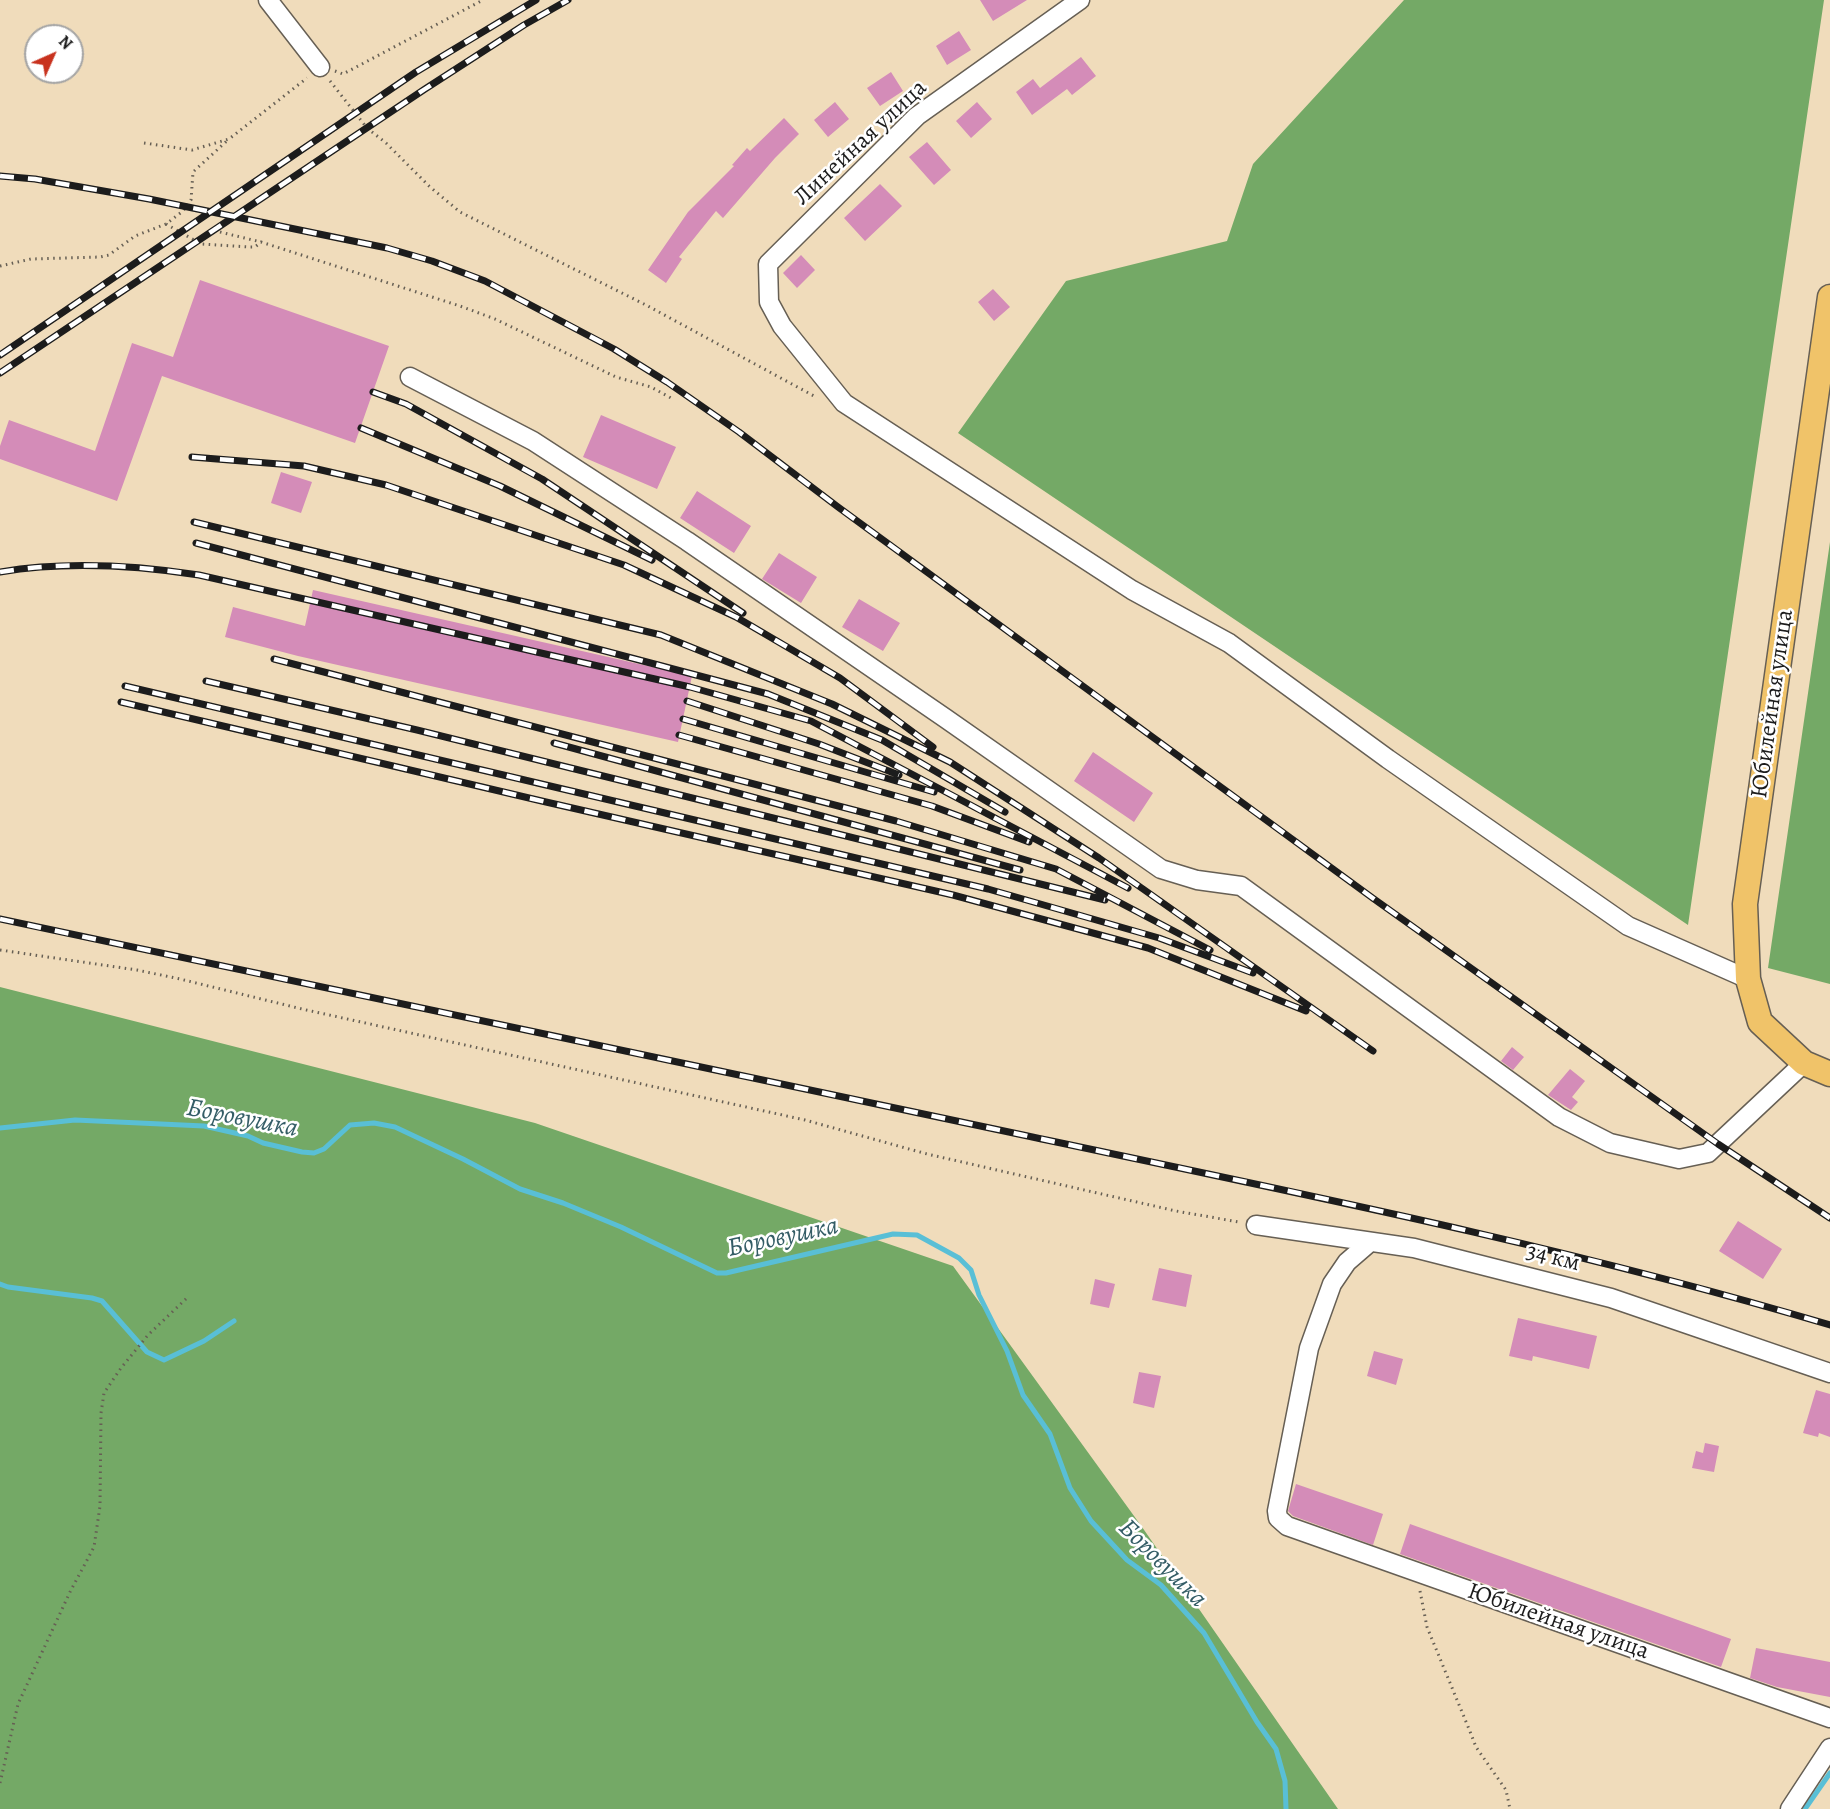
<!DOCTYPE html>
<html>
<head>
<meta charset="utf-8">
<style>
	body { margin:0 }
	#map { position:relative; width:1830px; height:1809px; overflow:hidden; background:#f0dcbb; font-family:Alegreya,serif }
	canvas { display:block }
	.north { position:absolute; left:24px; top:24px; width:60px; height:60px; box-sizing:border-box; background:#fff; border:2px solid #a4a4a4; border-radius:50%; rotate:45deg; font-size:16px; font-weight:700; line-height:24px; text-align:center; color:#1c1c1c }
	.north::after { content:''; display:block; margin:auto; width:21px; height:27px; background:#c8321e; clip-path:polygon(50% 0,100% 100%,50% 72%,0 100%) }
</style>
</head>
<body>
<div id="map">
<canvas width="1830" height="1809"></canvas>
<div class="north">N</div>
</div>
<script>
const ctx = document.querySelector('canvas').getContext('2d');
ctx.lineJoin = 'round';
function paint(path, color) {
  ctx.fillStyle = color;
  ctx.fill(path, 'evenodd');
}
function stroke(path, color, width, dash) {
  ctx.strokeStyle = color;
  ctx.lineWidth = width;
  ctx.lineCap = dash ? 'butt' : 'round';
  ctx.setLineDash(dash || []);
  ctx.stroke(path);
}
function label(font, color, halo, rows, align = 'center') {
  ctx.font = font + ' Alegreya,serif';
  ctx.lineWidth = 5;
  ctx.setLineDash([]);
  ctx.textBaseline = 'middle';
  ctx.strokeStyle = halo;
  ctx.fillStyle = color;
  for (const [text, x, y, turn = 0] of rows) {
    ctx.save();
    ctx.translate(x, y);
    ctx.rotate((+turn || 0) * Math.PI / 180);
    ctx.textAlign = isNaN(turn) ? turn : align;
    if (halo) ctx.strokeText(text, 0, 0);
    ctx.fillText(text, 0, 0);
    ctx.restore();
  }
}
const forest = new Path2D(`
	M1404,0h420l-136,925 -730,-492 108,-152 161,-40 26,-77z
	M1830,542v442l-62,-16z
	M0,987l535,136 418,143 189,261 196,282h-1338z`);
const stream = new Path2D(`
	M0,1128l75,-8 129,6 44,10 15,7 39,9 12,1 10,-4 26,-24 24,-2 21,4 68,32 57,30 43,14 58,24 96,46h9l167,-39 24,1 42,23 12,12 8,25 28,56 16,44 27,39 20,54 21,33 36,39 34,25 43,48 53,89 19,27 9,32 1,28
	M0,1284l8,3 84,11 10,3 45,51 17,8 40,-19 30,-20
	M1805,1809l25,-36`);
const building = new Path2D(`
	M980,0h47l-34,21z
	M959,31l12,19 -24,15 -11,-19z
	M1081,57l15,19 -24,19 -5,-6 -35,26 -16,-23 17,-13 7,9z
	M891,72l12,19 -23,15 -13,-18z
	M835,102l14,17 -21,18 -14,-17z
	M977,102l15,17 -21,19 -15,-17z
	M784,118l15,16 -24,24 -52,60 -7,-7 -37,46 3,2 -16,24 -18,-13 40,-58 46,-46 -2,-1 15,-17 3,3z
	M927,142l24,28 -17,15 -25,-28z
	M880,184l22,22 -37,35 -21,-23z
	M801,255l14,15 -18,18 -14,-15z
	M200,280l189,66 -34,97 -193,-67 -45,125 -117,-42v-13l9,-26 86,31 37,-108 41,14z
	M993,289l17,18 -16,14 -16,-19z
	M601,415l75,32 -19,42 -74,-32z
	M281,472l31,10 -11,31 -30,-10z
	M697,491l54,35 -17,27 -54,-35z
	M779,553l38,24 -16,26 -39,-24z
	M313,590l379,86 -14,66 -380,-86 -73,-19 8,-30 72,19z
	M859,599l41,24 -17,28 -41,-24z
	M1093,752l60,41 -19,29 -60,-41z
	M1512,1047l12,10 -11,13 -12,-9z
	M1570,1069l15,12 -13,16 6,5 -7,8 -23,-15z
	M1738,1221l44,28 -19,30 -44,-28z
	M1159,1268l33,7 -6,32 -34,-7z
	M1095,1279l20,5 -6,24 -19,-4z
	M1518,1318l79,18 -8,33 -56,-13 -1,5 -23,-5z
	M1374,1351l29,8 -7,26 -29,-9z
	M1139,1372l22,4 -7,32 -21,-5z
	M1816,1390l14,4v43l-11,-4 -1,4 -15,-4z
	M1705,1443l14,3 -5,26 -22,-4 4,-17 7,2z
	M1296,1484l87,30 -10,31 -80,-29 -5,-5z
	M1410,1524l321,115 -10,28 -321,-113z
	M1756,1648l74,14v35l-53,-10 -27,-9z`);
const path = new Path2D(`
	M335,71l8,3 140,-74
	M330,81l37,47 19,15 43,43 31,26 186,93 168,91
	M144,143l48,7 37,-11 78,-61
	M166,224l35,20 49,3h5l6,-5 199,64 35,13 121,58 35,10 20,11
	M220,232l41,10
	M0,266l31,-7 69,-2 9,-2 26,-19 31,-12 17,-13 8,-11 2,-28 36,-33
	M0,950l137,20 43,9 122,30 503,111 122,34 249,57 63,11
	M1420,1591l7,36 42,102 7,18 30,43 4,19
	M0,1783l18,-79 52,-112 24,-45 6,-41 1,-93 3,-20 17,-25 27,-33 41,-39`);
const minor = new Path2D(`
	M268,0l52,67
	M1080,0l-163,116 -149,148 1,38 13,24 62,77 288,187 97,53 159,116 240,167 120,53
	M410,377l123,64 154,100 258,177 216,151 36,11 44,6 318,231 51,26 69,16 29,-6 96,-90
	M1256,1225l158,23 197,50 219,75
	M1369,1243l-22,19 -15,22 -23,64 -32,163 1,7 9,8 543,192
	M1790,1809l40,-61`);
const major = new Path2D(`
	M1830,297l-85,607 3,75 12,43 44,41 26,11`);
const rail = new Path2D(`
	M0,176l35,3 114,20 238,49 45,13 53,20 129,68 53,33 72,50 99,75 536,392 344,245 112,74
	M0,355l416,-283 120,-72
	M0,373l425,-284 99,-64 44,-25
	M373,392l33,12 136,75 201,134
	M361,428l139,58 152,74
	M192,457l112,9 82,19 238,80 112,52 104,61 93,69
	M194,522l467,113 171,69 118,58 149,96 274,193
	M196,543l572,151 114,46 123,72
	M0,572c66,-11 133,-7 199,3l491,112 121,34 317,167
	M274,659l622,162 160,48 154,81
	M206,681l211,49 688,170
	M125,686l863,203 171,49 94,35
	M687,701l132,43 80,31
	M121,702l425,100 407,93 195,53 158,63
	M683,719l251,73
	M679,735l253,71 97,36
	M554,743l466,127
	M0,919c341,72 682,144 1023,216 270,57 542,111 807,190`);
const streetNames = [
	["Линейная улица",861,143,-43],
	["Юбилейная улица",1773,704,-82],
	["34 км",1553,1258,14],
	["Юбилейная улица",1558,1622,19]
];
const waterNames = [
	["Боровушка",242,1119,11],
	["Боровушка",783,1238,-12],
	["Боровушка",1162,1564,45]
];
paint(forest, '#74a966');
stroke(stream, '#59bfd6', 5);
paint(building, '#d48cb8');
stroke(minor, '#665f54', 21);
stroke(major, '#665f54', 27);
stroke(path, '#665f54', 3, [1.5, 4.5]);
stroke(minor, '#fff', 18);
stroke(major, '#f0c369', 24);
stroke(rail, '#1c1c1c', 7);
stroke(rail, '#fff', 4.5, [14]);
label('24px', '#1c1c1c', '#fff', streetNames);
label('italic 26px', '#345d66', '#fff', waterNames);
</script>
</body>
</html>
